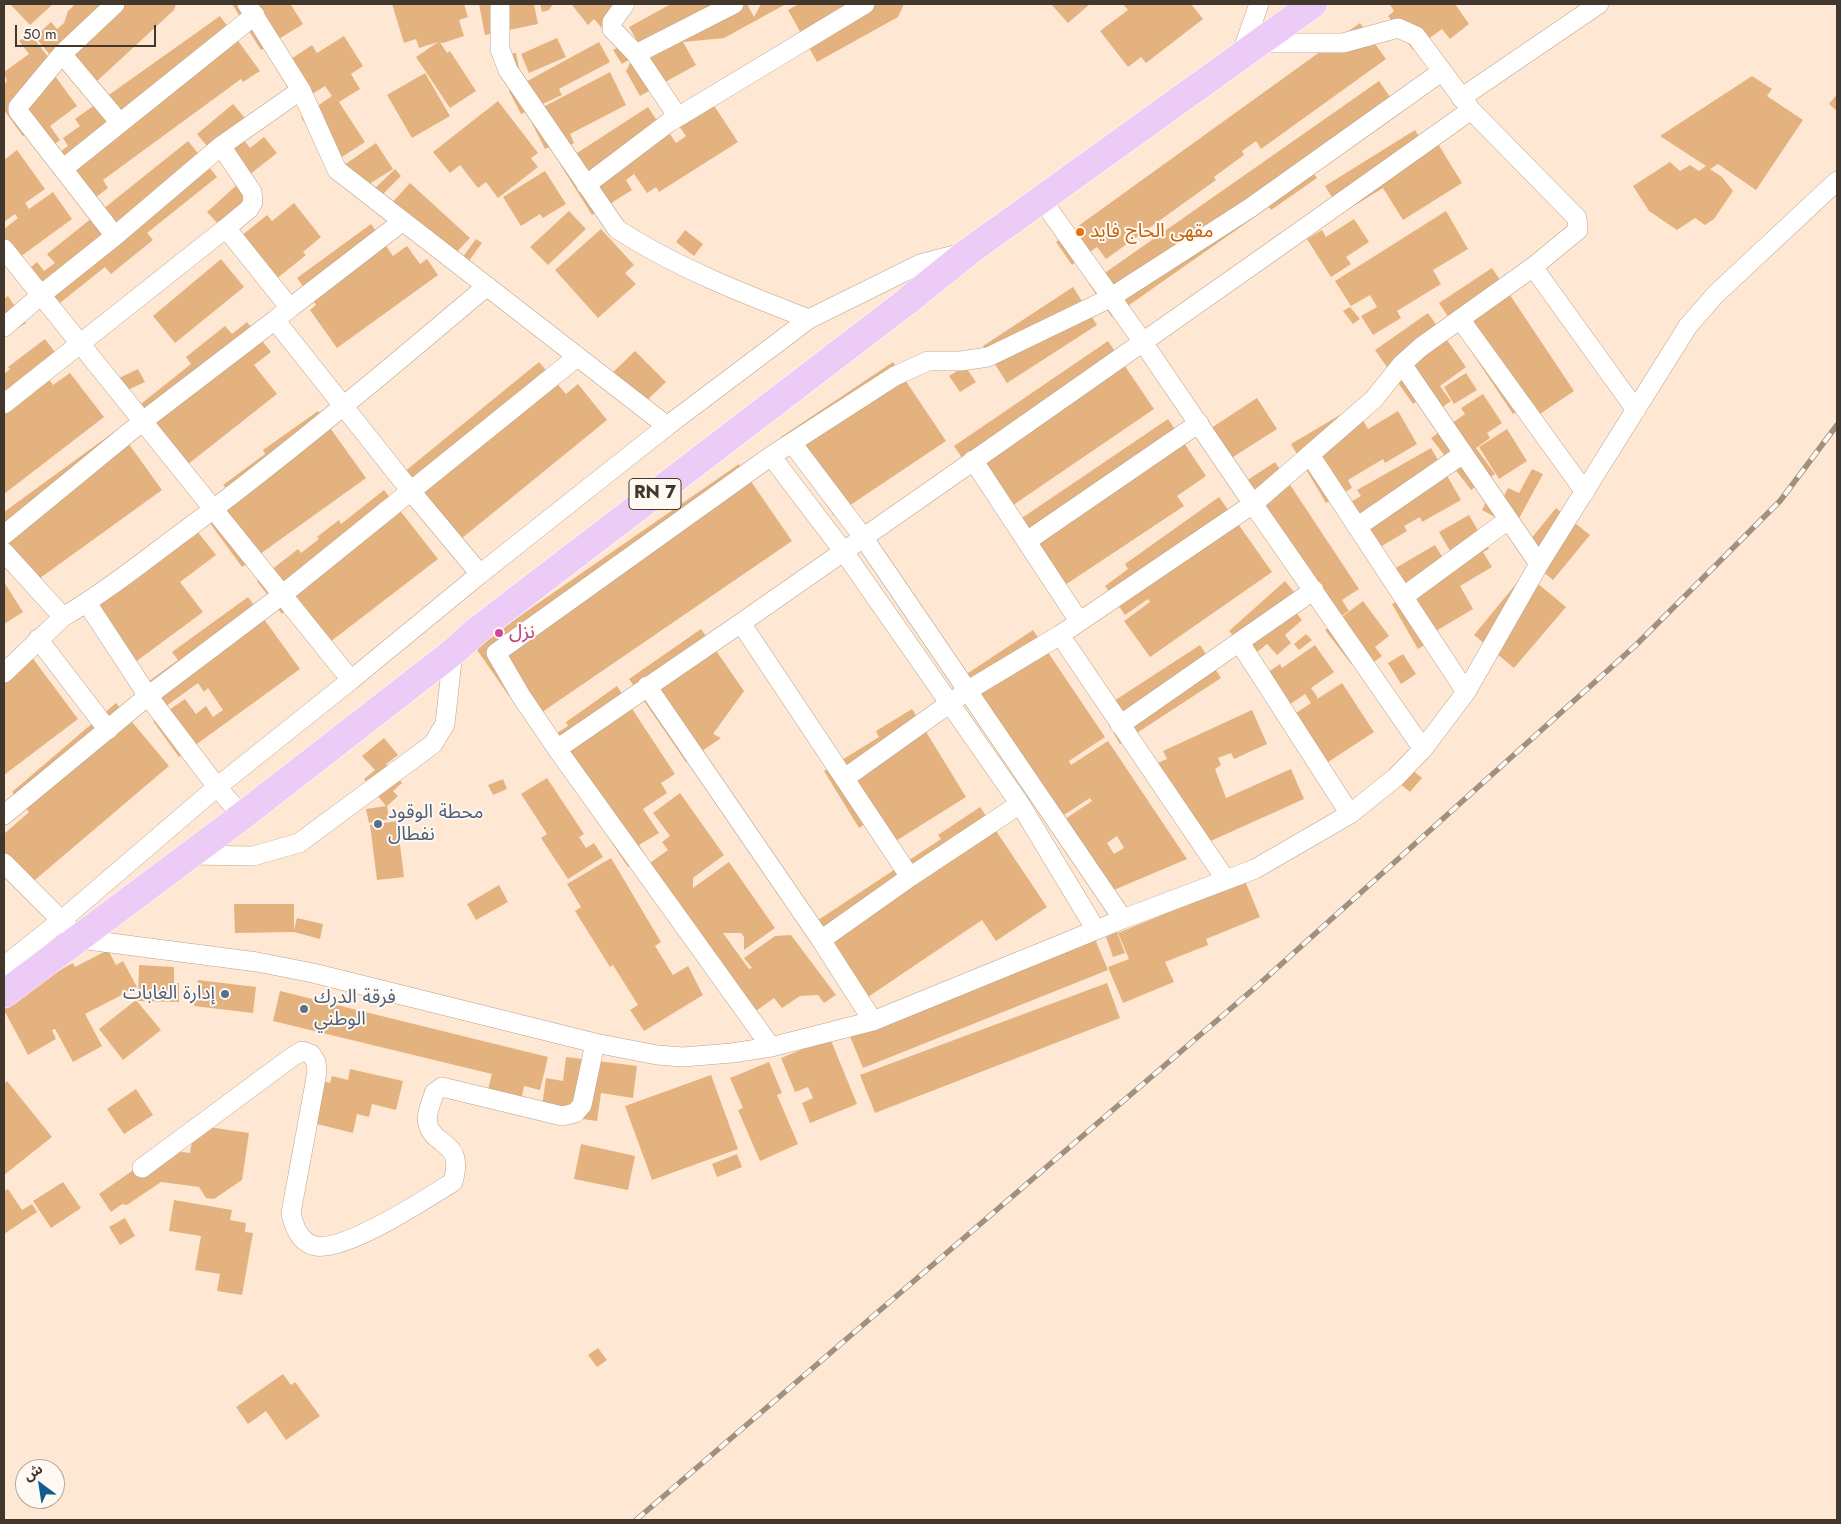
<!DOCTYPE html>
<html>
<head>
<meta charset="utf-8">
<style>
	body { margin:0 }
	#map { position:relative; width:1841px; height:1524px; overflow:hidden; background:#fee8d3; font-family:Jost,"Noto Sans Arabic",sans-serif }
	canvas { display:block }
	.frame { position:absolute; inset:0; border:5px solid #41372c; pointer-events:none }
	.north { position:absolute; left:15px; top:1459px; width:50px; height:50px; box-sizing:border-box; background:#fef9f3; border:1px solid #b2aba3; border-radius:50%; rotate:329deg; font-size:14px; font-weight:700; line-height:20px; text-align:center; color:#41372c }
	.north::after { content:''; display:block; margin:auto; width:18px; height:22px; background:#0f5d90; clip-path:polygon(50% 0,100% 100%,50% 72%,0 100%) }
	.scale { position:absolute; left:15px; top:25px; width:141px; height:22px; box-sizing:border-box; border:2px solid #41372c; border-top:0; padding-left:6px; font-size:15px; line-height:18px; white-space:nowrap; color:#41372c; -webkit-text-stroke:4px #fef9f3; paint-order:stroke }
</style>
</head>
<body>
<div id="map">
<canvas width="1841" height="1524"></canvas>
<div class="frame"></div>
<div class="north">ش</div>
<div class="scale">50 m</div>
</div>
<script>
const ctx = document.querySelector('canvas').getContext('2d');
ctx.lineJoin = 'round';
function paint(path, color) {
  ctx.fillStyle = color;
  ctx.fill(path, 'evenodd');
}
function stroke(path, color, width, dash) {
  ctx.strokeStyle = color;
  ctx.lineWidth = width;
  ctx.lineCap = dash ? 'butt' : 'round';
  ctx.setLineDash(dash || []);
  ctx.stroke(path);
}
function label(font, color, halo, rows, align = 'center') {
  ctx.font = font + ' Jost,"Noto Sans Arabic",sans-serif';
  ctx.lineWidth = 4;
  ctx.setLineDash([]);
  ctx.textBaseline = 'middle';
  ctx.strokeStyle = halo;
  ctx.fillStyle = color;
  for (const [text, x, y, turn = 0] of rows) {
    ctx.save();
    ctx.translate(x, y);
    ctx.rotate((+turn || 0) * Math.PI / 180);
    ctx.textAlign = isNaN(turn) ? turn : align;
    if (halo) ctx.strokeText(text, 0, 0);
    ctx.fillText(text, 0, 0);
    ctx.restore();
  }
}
const building = new Path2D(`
	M10,4h43l-23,21z
	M75,4h101l-2,6 -91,84 -48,-57 16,-15 6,7 7,-6 4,-12z
	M232,4h61l-2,1 12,19 -42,26z
	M392,4h72l4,13 -9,3 5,16 -21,7 -3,-1 7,11 3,-2 26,40 -26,17 -34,-51 22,-15 -19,6 -3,-9 -12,4z
	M479,4h55l4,20 -53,11z
	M540,4h13l-4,6 -7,2z
	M573,4h47l-14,29 -12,-14 -6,6 -16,-20z
	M671,4h76l7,13 7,-13h25l-62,34 -41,4 13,23 -56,31 -14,-25 7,-14 -11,7 -9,-14 16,-9 10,3 -10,-17z
	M799,4h105l-6,13 -81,45 -29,-52z
	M1051,4h39l-22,19z
	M1123,4h68l12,15 -57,44 -5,-6 -13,10 -28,-36 28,-21z
	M1392,4h63l14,20 -19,15 -8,-10 -29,21 -25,-34 6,-5 -4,-6z
	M220,16l40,55 -17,11 -2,-3 -138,101 5,8 -25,19 -34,-47 19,-14 -5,-8 17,-12 -5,-7z
	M1360,23l26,36 -125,90 -5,-8 -14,10 2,4 -30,22 2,3 -110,79 -9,-12 -25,18 -16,-23z
	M30,33l24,32 -4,4 27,37 -27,20 10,14 -17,13 -15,-20 -5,3 -19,-26v-26l3,-3 -3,-9 25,-18 -10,-13z
	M344,36l19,30 -12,8 9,15 -21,13 26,40 -34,22 -30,-47 31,-21 -7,-10 -27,17 -22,-34 36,-24 5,8z
	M557,38l9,19 -37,16 -8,-19z
	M599,42l11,20 -51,27 3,6 -41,19 -12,-23z
	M516,53l3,15 -14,3 -2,-16z
	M610,72l16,33 -56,29 4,9 -17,9 -4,-7 -8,4 -17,-34z
	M425,73l25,43 -38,22 -25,-43z
	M1752,76l20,13 -5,7 36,24 -47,70 -38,-26 -8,5 12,8 11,14 -19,28 -9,6 -10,-7 -18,12 -28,-19 -16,-25 37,-24 10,9 10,-6 9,6 7,-5 -46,-30z
	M1379,81l22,32 -87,61 3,4 -46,32 -2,-3 -157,110 -23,-33z
	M1837,94v17l-8,-7z
	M498,101l40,52 -7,5 7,9 -40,31 -12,-16 -8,6 -18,-23 -10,8 -17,-21z
	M233,104l23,27 -12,9 6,8 14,-11 13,16 -33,26 -19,-11 -28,-34z
	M713,104l25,38 -79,50 -3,-5 -9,6 -13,-19 -8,6 6,10 -40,25 -32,-51 88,-57 19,29 3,-2 6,9 10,-7 -7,-10z
	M1415,130l7,11 10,-7 30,49 -59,37 -20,-32 -41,25 -17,-27z
	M188,141l29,36 -70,56 6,7 -42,34 -6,-7 -54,43 -28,-36 14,-12 7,9 11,-8 -8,-9z
	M376,143l17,26 -33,21 -16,-25z
	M17,150l28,39 -20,14 4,6 24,-17 19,27 -63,46 -5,-8v-28l14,-11 -3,-4 -11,8v-62z
	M395,169l6,7 -25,25 -7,-7z
	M545,171l21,33 -23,14 -3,-4 -19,12 -18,-29z
	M240,182l19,23 -29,32 -23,-25z
	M410,183l60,55 -20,21 -59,-55z
	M294,203l27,34 -18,15 3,3 -41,33 -35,-43 37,-30 5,6z
	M569,211l17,18 -38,36 -18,-18z
	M1446,211l22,38 -35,21 8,14 -44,27 4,7 -28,17 -12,-19 16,-9 -7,-12 -19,11 -16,-25z
	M1354,219l15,23 -23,15 5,7 -20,13 -24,-38 15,-9 4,7z
	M371,224l22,32 14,-10 13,18 7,-5 11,16 -101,73 -27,-38 6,-5 -19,-27z
	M601,229l33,36 -9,8 11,11 -38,34 -43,-48z
	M685,230l18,14 -9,12 -18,-14z
	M476,239l6,4 -14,19 -6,-4z
	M221,259l23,28 -69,56 -22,-27z
	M1492,268l82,123 -46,31 -9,-12 -6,4 -74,-111z
	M1073,287l24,38 -90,58 -24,-37z
	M8,296l18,27 -22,14v-38z
	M1350,307l10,12 -7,5 -10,-13z
	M1428,313l38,54 -26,19 11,15 -23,16 -11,-16 -4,3 -38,-54z
	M247,322l24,30 -17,13 23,29 -90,71 -55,-54 59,-47 -5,-7 39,-31 7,8z
	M45,339l20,26 -17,13 5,7 17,-12 34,44 -100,77v-120l6,-5 -2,-2z
	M1108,341l46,68 -154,105 -46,-68z
	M635,351l31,31 -27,26 -31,-31z
	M539,362l27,32 12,-10 29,36 -151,123 -63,-62z
	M893,362l53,79 -112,75 -53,-79z
	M965,366l11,16 -16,10 -11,-16z
	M138,369l7,13 -22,10 -6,-13z
	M1466,373l11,17 -23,14 -10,-17z
	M1483,394l19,29 -15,10 3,5 -14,10 19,26 -24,16 -40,-52 34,-24 -4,-6z
	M1257,398l20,31 -55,35 -20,-30z
	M1355,406l13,23 30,-18 19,33 -32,19 -2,-4 -35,21 4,8 -26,15 -35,-59z
	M318,411l48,67 -124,89 -43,-59 27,-20 -3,-3 42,-31 -2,-4z
	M1168,419l38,57 -29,20 7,10 -122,81 -52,-61z
	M118,429l44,61 -133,96 -25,-34v-40z
	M1507,429l20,32 -28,18 -20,-32z
	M1431,448l30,52 -39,22 -2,-5 -16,9 3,5 -42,25 -27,-47 23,-13 -4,-6z
	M1275,462l84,127 -17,11 7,11 -21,14 -91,-138z
	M739,464l53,77 -260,178 -18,-26 -5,3 -34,-49z
	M1532,469l11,5 -33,61 -10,-5 4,-8 -22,-12 8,-16 12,6 6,-12 11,5z
	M384,490l54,69 -121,93 -32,-41 -3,3 -25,-33 41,-32 3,4 18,-14 -2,-2 22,-17 2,4z
	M1219,497l53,75 -122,85 -26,-36 26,-19 -2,-3 -23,16 -20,-29 23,-17 -3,-5z
	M1556,508l34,27 -37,45 -21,-17 -11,-12z
	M1469,515l20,34 -6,3 9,15 -32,19 13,23 -37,22 3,5 -21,13 -26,-45 5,-2 -15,-26 53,-31 10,16 8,-5 -14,-24z
	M186,517l30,38 -36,27 23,30 -73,54 -51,-68z
	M1525,573l41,34 -52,61 -40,-33z
	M1285,581l13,16 -9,7 13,16 -17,15 6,8 -14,12 -10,-11 -16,13 -22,-26z
	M4,582l19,30 -19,12z
	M248,597l52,72 -121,88 -26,-36 32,-22 11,15 10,-8 7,11 10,-7 -15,-22 -4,4 -6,-9 -43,31 -18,-24 41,-30 -6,-8z
	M1363,601l26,35 -14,11 7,9 -12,9 -6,-9 -12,9 -27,-35z
	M701,629l43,62 -31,43 8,4 -35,24 -57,-83z
	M1033,630l72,107 -36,24 2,4 37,-24 79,118 -85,36 -46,-70 36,-24 -2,-3 -37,24 -100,-139zM1117,836l7,12 -10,6 -7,-11z
	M1306,634l6,6 -13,10 -5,-6z
	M1200,645l21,33 -101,66 -20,-34z
	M1315,645l19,27 -23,16 7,10 -4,3 28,-18 32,49 -58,38 -32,-49 27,-18 -6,-9 -22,15 -22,-32 19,-13 2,4z
	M25,648l53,71 -74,56v-111z
	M1403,654l13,20 -15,10 -13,-21z
	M617,686l58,88 -14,9 6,10 -24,16 16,24 -20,12 7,11 -18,11 -84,-126 24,-15 -2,-4z
	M116,703l53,63 -140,119 -25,-30v-21l25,-22 -17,-20z
	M912,709l54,88 -83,52 -16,-26 -8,5 -35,-57 55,-34 -3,-6z
	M1252,710l15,34 -33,15 -3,-6 -13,5 3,7 -6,4 11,29 65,-29 13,30 -109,49 -42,-83 14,-6 -4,-8z
	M384,738l14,17 -12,9 16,19 -9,8 5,5 -11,10 2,13 -20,4 -3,-14 20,-3 -22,-27 11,-9 -13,-14z
	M1406,765l16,13 -12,14 -16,-13z
	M547,778l37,56 -5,3 7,11 8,-5 9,14 -35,22 -27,-41 6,-4 -26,-40z
	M503,779l4,10 -14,6 -5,-10z
	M680,793l44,62 -31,23v10l36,-26 46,66 -31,22v-13l-3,-4h-18l26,36 3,-1 -8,-10 31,-22 16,-1 45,60 -12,8 -6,-8 -18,1 -18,12 -8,-10 -32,23 -106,-148 32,-23 -6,-8 8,-6 -17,-23z
	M980,807l67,100 -51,34 -14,-21 -117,79 -32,-24 -30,-45 138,-91 -3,-4z
	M397,821l7,56 -27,3 -7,-55z
	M611,858l50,84 -6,4 18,29 15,-9 15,29 -59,36 -14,-21 8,-5 -25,-40 -3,2 -35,-56 6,-4 -14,-23z
	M1245,881l15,36 -54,22 2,6 -43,17 9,20 -51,21 -15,-36 21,-8 -11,-26z
	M499,885l9,17 -32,18 -9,-16z
	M234,904h60v26l3,-12 26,6 -3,15 -26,-7 -59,1z
	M1117,932l8,21 -12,4 -7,-20z
	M1095,939l13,31 -245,98 -14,-34z
	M108,950l8,15 7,-4 14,26 -52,27 17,32 -29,16 -18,-33 -3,1 4,9 -28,16 -24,-45v-10l69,-37 2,4z
	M139,965l35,2v16h5v19l-41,-1z
	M198,980l58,7 -3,26 -59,-7z
	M1107,983l13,35 -245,95 -15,-38z
	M280,991l268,66 -8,33 -16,-4 -4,20 -34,-9 6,-23 -219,-53z
	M136,1000l25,30 -38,30 -24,-31z
	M830,1038l27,66 -47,19 -8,-20 11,-5 -5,-11 -13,5 -14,-34z
	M566,1057l71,9 -4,32 -32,-5 -4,28 -56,-8 5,-35 17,3z
	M769,1062l13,31 -5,2 21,49 -38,17 -22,-51 5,-2 -13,-30z
	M350,1069l53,12 -7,29 -24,-6 -3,13 -12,-3 -4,19 -44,-11 10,-42 11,3 2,-7 16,4z
	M711,1075l27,74 -86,31 -27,-74z
	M7,1081l45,56 -48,38v-91z
	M136,1089l17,26 -29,19 -17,-25z
	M195,1125l54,8 -7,47 -28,19 -8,-1 -7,-11 -38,-5 -34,23 -5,-1 -11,8 -12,-18 43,-30 13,-16 35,5z
	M581,1144l54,12 -7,34 -54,-11z
	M737,1154l5,13 -25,10 -5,-13z
	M63,1182l18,26 -30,20 -18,-27z
	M8,1189l14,21 10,-6 5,8 -33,22v-43z
	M174,1200l58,10 -2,10 16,3 -1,9 8,1 -11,62 -25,-4 3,-17 -25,-4 6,-34 -32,-5z
	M125,1218l10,18 -15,9 -11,-18z
	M598,1348l9,12 -10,7 -9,-12z
	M283,1374l8,11 4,-3 25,34 -34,24 -20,-29 -18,13 -12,-17z`);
const minor = new Path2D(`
	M115,4l-53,50 -44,53v4l97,125
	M500,4v45l8,21 109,159c58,38 127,65 192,90l111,-55 42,-11
	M625,4l-13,18v7l24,25 42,63
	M62,54l58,69
	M636,54l98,-50
	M1241,55l18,-51
	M301,90l36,80 330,256 -187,148
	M1461,98l138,-94
	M221,146l31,46 1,10 -4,7 -23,19 64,80 -15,12 135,170 70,84 -129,106 -310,-385 74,-59z
	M221,146l80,-56 -54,-86
	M64,168l191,-153
	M586,185l82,-62 197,-119
	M1042,200l96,135 115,169 121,-105 28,-35 19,-17 112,-80 45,-37 -1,-12 -106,-108 -55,-74 -18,-8 -55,15h-85
	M4,249l37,46 -37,32
	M1533,267l103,143
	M290,308l113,-87
	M1460,319l125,173
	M1402,364l137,200
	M4,404l222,-176
	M667,426l142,-107
	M792,443l71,94 260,382
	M1310,455l156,237
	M771,456l73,96 176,252 76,126
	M973,460l106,161
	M1357,527l106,-73
	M4,535l139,-114 132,-101
	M1027,541l172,-118
	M4,552l59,65c44,-26 83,-58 124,-88 103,-77 202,-160 300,-243
	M1403,597l105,-77
	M87,603l61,93 69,91 134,-107
	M741,623c244,-170 488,-340 730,-513
	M1060,635l166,245
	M38,639l70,91
	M1240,643l110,171
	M4,673l59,-56
	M647,686l174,254 89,-63 -169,-254 -184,126 214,298
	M1120,725l194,-135
	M557,749l-36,-53 -25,-43 275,-197 124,-80 33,-15h33l27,-4 122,-59 140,-90 191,-136
	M845,778l122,-87 93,-56 193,-131 170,245
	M4,815l144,-119 134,-101 295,-238
	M190,855l63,1 46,-13 134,-99 12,-20 8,-72
	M4,863l76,76 177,23 56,11 282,70 62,12 26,2 49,-4 39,-6 102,-26 250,-102 132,-50 95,-55 46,-37 27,-28 43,-57 73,-128 149,-238 28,-32 121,-113
	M910,877l110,-73
	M821,940l52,81
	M4,966l59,-47 154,-132 25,29
	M142,1168l150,-111 10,-6 9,3 5,8 1,10 -26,141c3,13 8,29 24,33 30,6 111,-47 138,-64 12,-43 -19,-34 -25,-58 -3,-9 4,-22 6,-31l8,-6 120,29 13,-3 7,-8 13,-62`);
const primary = new Path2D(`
	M4,994l238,-178 211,-164 27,-24 426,-326 62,-50 345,-248`);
const rail = new Path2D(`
	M636,1520l621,-534 379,-341 144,-144 57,-76`);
const markers = [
	[1080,232,5,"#e8710a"],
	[499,633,5,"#d1479c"],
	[378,824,5,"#5c6f8a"],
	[225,994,5,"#5c6f8a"],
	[304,1009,5,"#5c6f8a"]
];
const shields = [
	[655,494,52]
];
const shieldNames = [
	["RN 7",655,494]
];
const foodNames = [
	["مقهى الحاج فايد",1090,232]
];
const hotelNames = [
	["نزل",509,633]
];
const serviceNames = [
	["محطة الوقود",388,813],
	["نفطال",388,835],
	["إدارة الغابات",215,994,"right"],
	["فرقة الدرك",314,998],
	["الوطني",314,1020]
];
paint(building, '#e4b27f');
stroke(minor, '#bba289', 20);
stroke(primary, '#fff', 29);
stroke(minor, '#fff', 19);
stroke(primary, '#eccbf6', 28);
stroke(rail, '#a09080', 5.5);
stroke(rail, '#fef9f3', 4, [11]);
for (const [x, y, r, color] of markers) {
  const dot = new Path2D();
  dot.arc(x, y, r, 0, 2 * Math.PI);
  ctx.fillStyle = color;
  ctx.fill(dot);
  stroke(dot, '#fef9f3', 2);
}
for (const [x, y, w] of shields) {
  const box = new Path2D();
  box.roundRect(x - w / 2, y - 15.5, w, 31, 4);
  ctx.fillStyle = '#fef9f3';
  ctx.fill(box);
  stroke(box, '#41372c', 1);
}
label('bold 18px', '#41372c', null, shieldNames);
label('19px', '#c56008', '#fef9f3', foodNames, 'left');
label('19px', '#b23c85', '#fef9f3', hotelNames, 'left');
label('19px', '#4e5e75', '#fef9f3', serviceNames, 'left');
</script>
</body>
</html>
